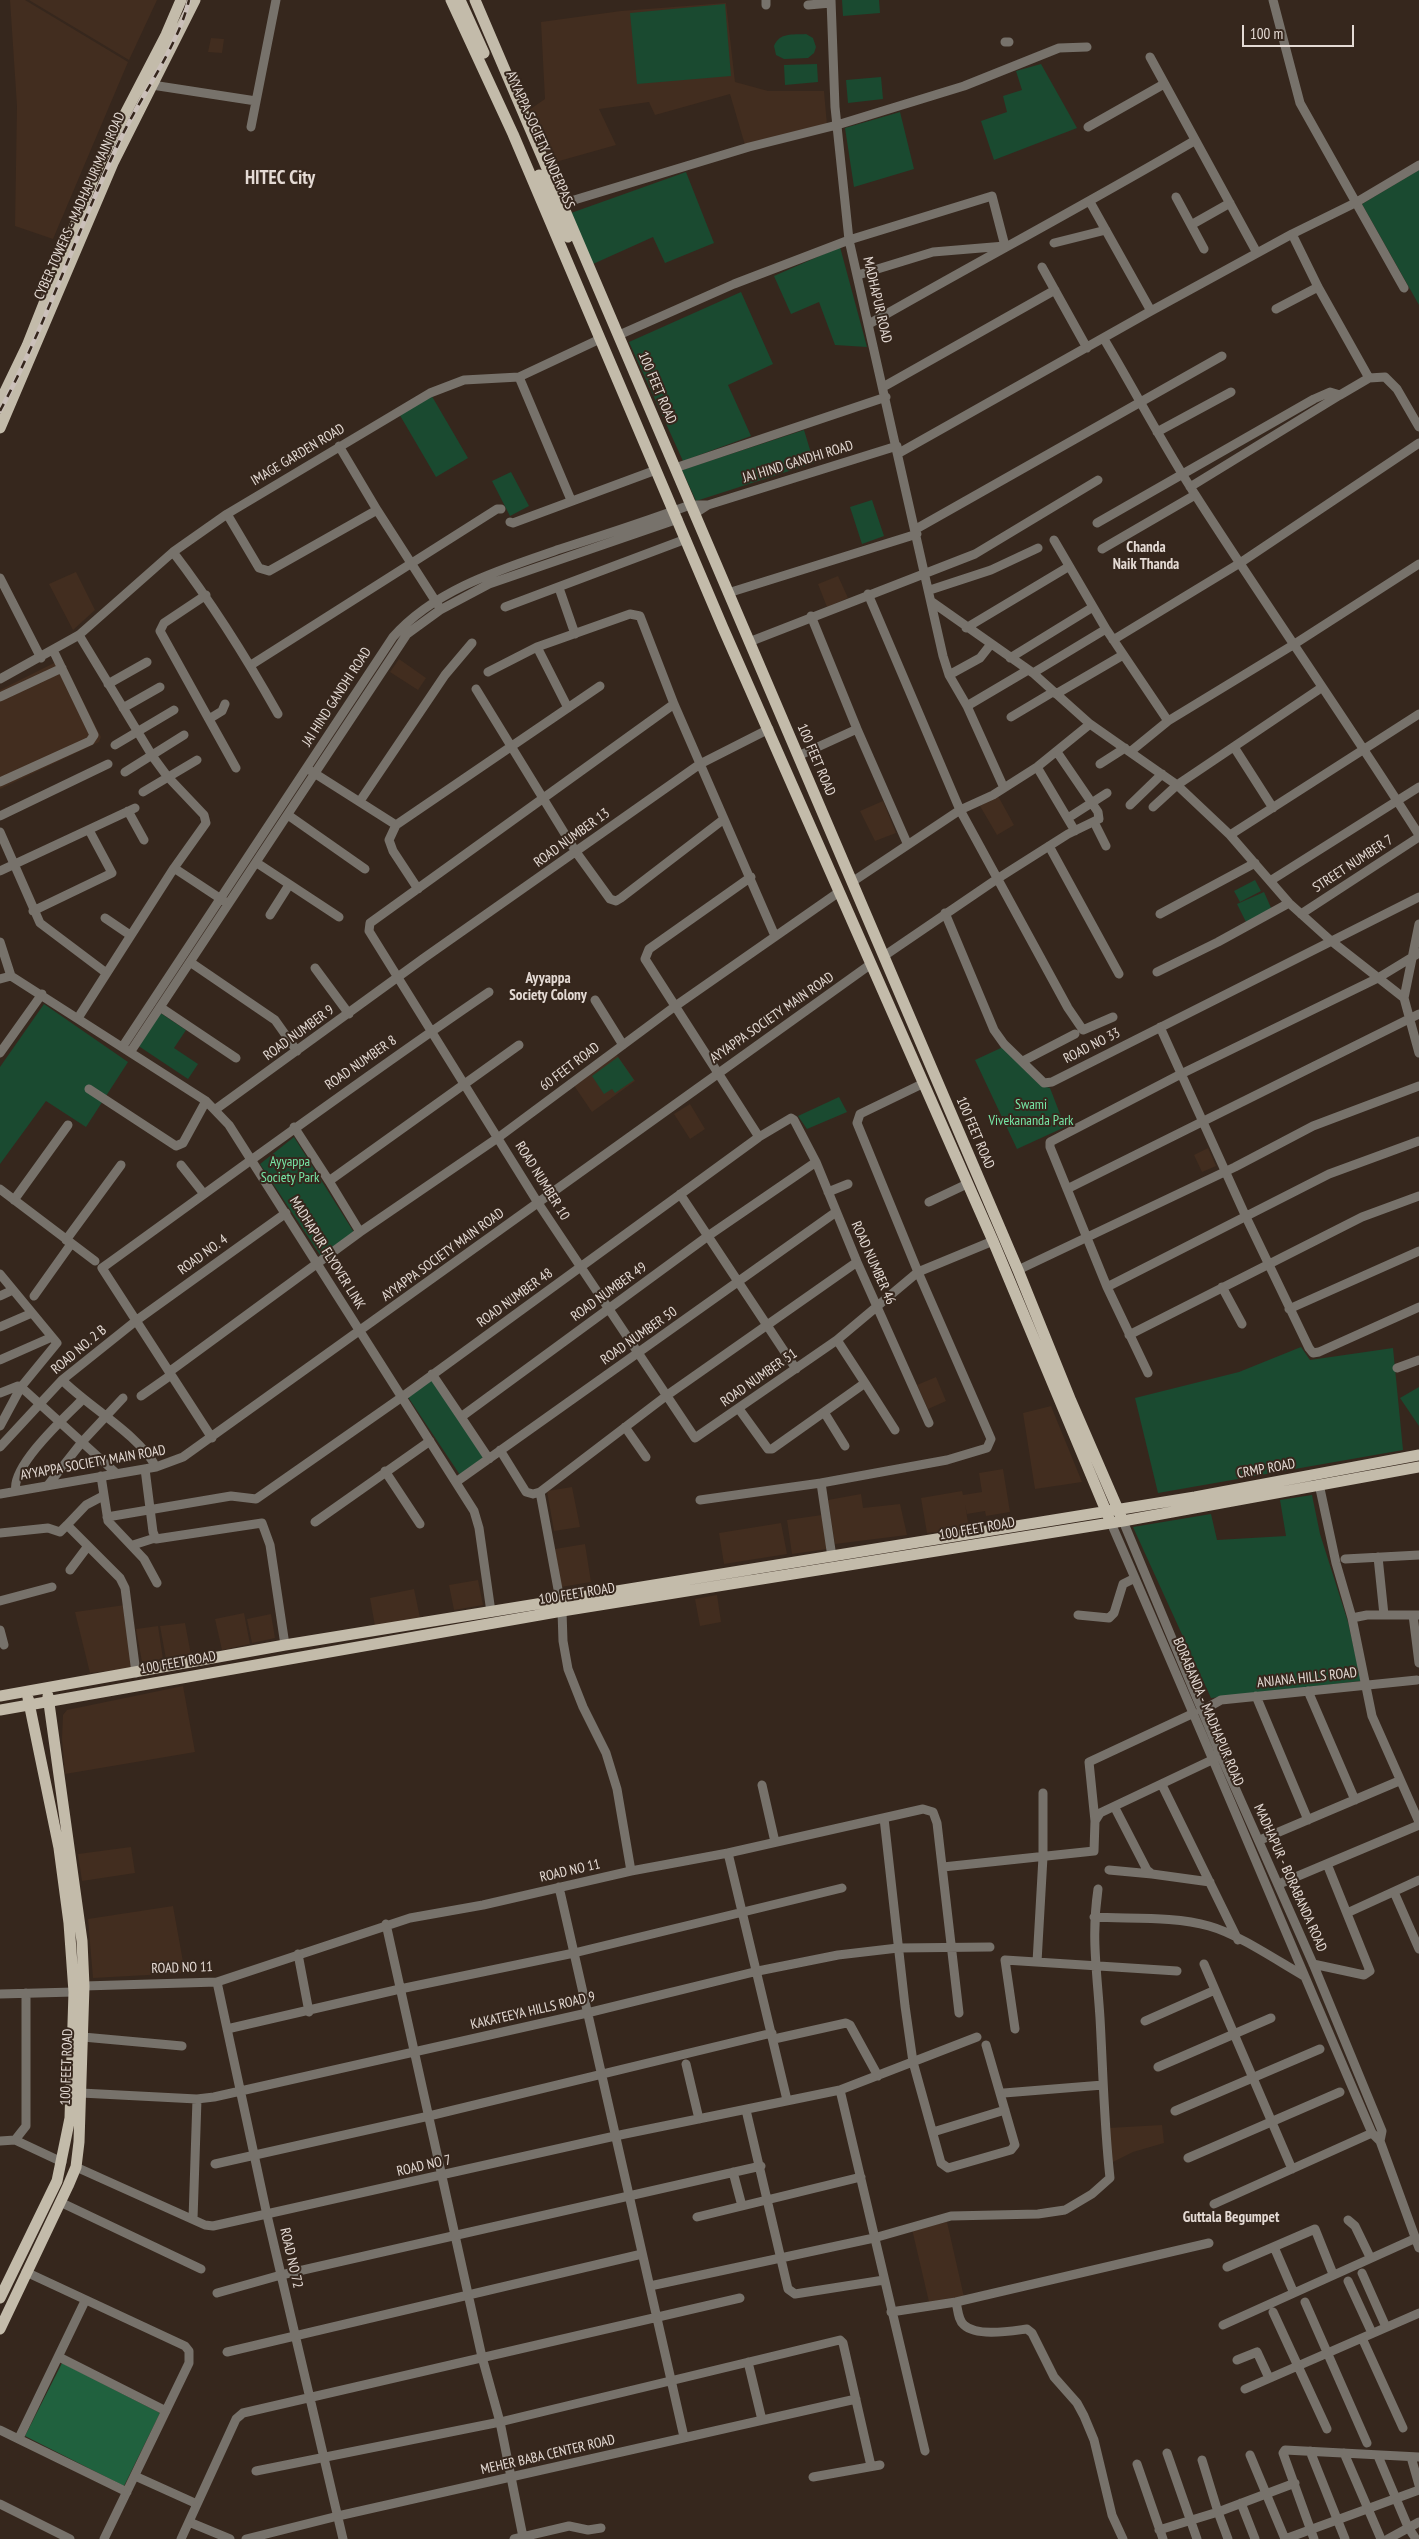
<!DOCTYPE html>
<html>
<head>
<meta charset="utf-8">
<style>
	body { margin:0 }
	#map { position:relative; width:1419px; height:2539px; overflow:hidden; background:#36271d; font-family:"PT Sans Narrow",sans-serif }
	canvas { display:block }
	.scale { position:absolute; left:1242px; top:25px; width:112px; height:22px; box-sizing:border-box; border:2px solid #e4dad4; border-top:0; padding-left:6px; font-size:15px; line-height:18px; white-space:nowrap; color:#e4dad4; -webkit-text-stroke:4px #36271d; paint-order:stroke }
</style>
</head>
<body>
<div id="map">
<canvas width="1419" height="2539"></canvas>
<div class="scale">100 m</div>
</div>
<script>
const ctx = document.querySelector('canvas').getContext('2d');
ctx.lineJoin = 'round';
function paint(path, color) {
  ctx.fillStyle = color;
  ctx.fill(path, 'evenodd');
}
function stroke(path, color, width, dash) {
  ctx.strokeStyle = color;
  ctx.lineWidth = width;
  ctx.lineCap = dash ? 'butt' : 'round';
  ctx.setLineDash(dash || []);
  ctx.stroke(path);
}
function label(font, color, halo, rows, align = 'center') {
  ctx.font = font + ' "PT Sans Narrow",sans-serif';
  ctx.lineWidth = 4;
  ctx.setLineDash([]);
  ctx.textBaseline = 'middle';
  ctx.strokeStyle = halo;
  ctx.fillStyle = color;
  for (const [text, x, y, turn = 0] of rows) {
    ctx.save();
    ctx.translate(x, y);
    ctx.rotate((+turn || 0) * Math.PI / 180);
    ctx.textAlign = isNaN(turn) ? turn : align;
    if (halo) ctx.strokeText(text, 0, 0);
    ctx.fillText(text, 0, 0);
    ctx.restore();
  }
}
const built = new Path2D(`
	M10,0h15l103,62 -75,177 -38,-13 2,-120z
	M29,0h128l-28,60z
	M726,3l9,79 33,9h56l3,34 -82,20 -15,-51 -75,21 -6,-13 -50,7 17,36 -64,18 -23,-53 16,-11 -4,-77 80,-11z
	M211,38l13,1 -2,14 -14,-1z
	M76,572l19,38 -22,20 -24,-46z
	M838,576l10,22 -21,9 -9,-23z
	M62,659l39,78 -2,5 -99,47v-99z
	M399,659l27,19 -8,12 -28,-18z
	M998,796l16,29 -17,10 -17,-29z
	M883,801l13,32 -21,8 -15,-30z
	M616,1054l19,27 -43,31 -19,-28z
	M690,1104l15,25 -15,10 -16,-25z
	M1208,1148l8,18 -14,6 -8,-17z
	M936,1377l10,24 -18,8 -11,-24z
	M1051,1406l31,76 -47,7 -12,-76z
	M1003,1469l7,43 -24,4 -1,-5 -18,3 -2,-10 4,25 -42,4 -6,-35 41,-7 1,4 19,-3 -3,-19z
	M572,1487l8,40 -26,4 -7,-40z
	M861,1494l2,14 37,-4 7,31 -72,9 -7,-44z
	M822,1515l5,34 -35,5 -5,-34z
	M781,1523l6,31 -63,10 -5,-31z
	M585,1544l6,38 -30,5 -6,-38z
	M478,1580l5,25 -29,5 -5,-25z
	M414,1589l6,29 -45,8 -5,-28z
	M717,1595l4,27 -21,4 -5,-27z
	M125,1605l8,63 -43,5 -15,-61z
	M244,1613l6,31 -28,6 -7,-31z
	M271,1614l4,24 -23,5 -5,-24z
	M185,1623l6,32 -25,4 -6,-33z
	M158,1626l5,33 -21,3 -6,-33z
	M183,1686l12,66 -130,22 -3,-35 1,-24 4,-5z
	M131,1847l4,26 -53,8 -4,-27z
	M173,1906l12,67 -92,5 -5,-59z
	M1162,2125l2,18 -31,9 -22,11 -3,-35z
	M947,2222l17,75 -35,5 -17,-73z`);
const green = new Path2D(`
	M842,0h37l1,13 -37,3z
	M725,4l6,72 -94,8 -7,-71z
	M806,34l7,4 3,9 -2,6 -6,5 -24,1 -8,-4 -2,-9c6,-14 18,-11 32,-12z
	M817,64l1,18 -33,3 -1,-20z
	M1041,64l36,64 -83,32 -13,-39 26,-9 -4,-16 19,-6 -6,-19z
	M881,77l2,22 -35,4 -2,-23z
	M900,112l14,57 -60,18 -9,-59z
	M1419,170v135l-57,-101z
	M686,172l28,71 -49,20 -12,-26 -60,27 -22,-51z
	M840,247l27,100 -32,-2 -16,-43 -28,12 -17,-38z
	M741,292l32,72 -45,21 23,51 -68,25 -54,-119z
	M430,393l38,65 -32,19 -38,-65z
	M804,430l10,33 -118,38 -14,-31z
	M511,472l18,34 -19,10 -18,-35z
	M872,500l12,36 -22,8 -12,-37z
	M1255,880l6,11 -21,11 -6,-11z
	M1264,892l8,18 -26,12 -9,-18z
	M44,1004l84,58 -42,65 -40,-26 -46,63v-97z
	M159,1012l27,18 -12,18 24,16 -10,15 -51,-34z
	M1003,1047l37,38 10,3 15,39 -48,22 -42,-89z
	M618,1057l16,23 -19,13 -3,-4 -8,5 -12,-18z
	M839,1097l8,15 -40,17 -9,-13z
	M294,1137l61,97 -33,24 -62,-94z
	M1301,1347l9,13 83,-12 10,102 -245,43 -23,-95 104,-26z
	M433,1379l53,78 -26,18 -52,-78z
	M1419,1387v39l-19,-28z
	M1312,1495l8,39 28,88 13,59 -150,17 -78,-171 78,-13 6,26 69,-4 -6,-36z`);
const forest = new Path2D(`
	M62,2363l98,50 -36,73 -99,-50z`);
const minor = new Path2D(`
	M766,0v5
	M831,0l4,107 14,133 94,416 6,19 18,31 37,82
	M1273,0l27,103 104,185
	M808,5l23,-2
	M1005,42h4
	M1150,57l107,196
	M152,85l104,16
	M251,127l25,-127
	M1088,127l76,-43
	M1176,197l28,52
	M1090,202l61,109
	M561,204l188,-57 88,-22 127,-39 95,-38 28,-1
	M1191,225l39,-22
	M1292,234l26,53 51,91
	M1054,243l52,-13
	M1042,267l45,81
	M1276,309l42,-22
	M869,324c108,-62 218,-120 325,-183
	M619,335l115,-51 115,-44 143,-44 13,50 -72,6 -75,23
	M1104,339c31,52 59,106 92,157 73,114 151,225 223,339
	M519,377l52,123
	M883,387l172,-97
	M1157,432l74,-40
	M899,453l252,-142 141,-77 63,-31 64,-38
	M675,468l211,-71
	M1190,487l150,-92
	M708,505l189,-59
	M377,510l61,95
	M227,514l32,54 10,3 108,-61 -38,-64
	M510,522l3,1 143,-53
	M1097,523l217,-124 16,-7 10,3 29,-17 16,-1 12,12 22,38
	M916,529l306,-173
	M1054,540l52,89 62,92
	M1102,549l93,-54
	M173,552c39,51 73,105 105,162
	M0,578l41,80
	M559,588l16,46
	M930,590l61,-20 47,-22
	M728,593l189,-59
	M868,594l92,216 108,198 15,22 30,-13
	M206,595l-42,28 -4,8 76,137
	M932,602l101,71 57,51 87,61 53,50 59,68 41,37 74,58 15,55
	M505,607l181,-68
	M811,616l46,113 50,114
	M966,628l102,-61
	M1113,640l127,-77 179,-120
	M749,642l226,-88 123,-74
	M537,647l31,61
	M1010,658l83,-51
	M251,665l246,-156h4
	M488,672l49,-25 93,-33 10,2 34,88 101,232
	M1033,673l73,-44
	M949,675l31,-17 11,-14
	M0,679l79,-44 94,-83 54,-38 203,-121 34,-13 55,-3 81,-38
	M108,684l39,-22
	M476,689l100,163 34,47 6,2 5,-3 103,-79
	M1056,694l67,-39
	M0,697l62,-29
	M674,704l-304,219 -1,8 169,272 157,235 142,-98 81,-68 75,-31
	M967,706l61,-36
	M123,708l37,-21
	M1011,717l42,-25
	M209,719l13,-8 3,-7
	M115,745l59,-35
	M1234,747l39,61
	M1130,752l38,-31 125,-76 126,-81
	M798,756l59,-27
	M1100,764l25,-16
	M1037,767l38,64
	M311,771l85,54 204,-139
	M125,772l59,-37
	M0,782l90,-41 4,-6 -41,-85
	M143,792l54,-32
	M360,801l85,-126 27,-32
	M1130,805l32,-31
	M1153,807l24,-22 144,-97
	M128,811l16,29
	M288,815l77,54
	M0,816l108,-52
	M1068,818l39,-25
	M1094,822l12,24
	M396,825l-7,15 4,11 25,38
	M0,832l40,91 65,49
	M1230,835l189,-121
	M1049,846l70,128
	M257,863l82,54
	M174,868l50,33
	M0,871l135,-63
	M751,877l-102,72 -4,10 114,178
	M1270,881l149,-94
	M852,882l108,-72 33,-15 44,-28 53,-43
	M33,911l79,-38 -23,-43
	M945,913l49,117 10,14 40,39 8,-1 367,-185
	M1160,914l95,-51
	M1301,914l118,-77
	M270,915l19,-30
	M105,918l25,17
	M0,942l11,34 195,125 23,24 245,386 5,17 12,84
	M884,956l113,-77 71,-45 31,-15 -1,-7 -41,-60
	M190,962l85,58 22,31
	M315,968l34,46
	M1157,972l61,-30 71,-39
	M0,979l11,-3
	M1404,998l15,-74
	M595,1000l28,45
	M160,1007l76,51
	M78,1018l96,-150 32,-45 -2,-8 -37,-39 -14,-19 -74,-122
	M1160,1027l86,190 63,131 4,5 6,-1 100,-45
	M123,1046l270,-409c42,-48 109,-68 167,-88 44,-14 87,-28 130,-44h18l-14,9
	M131,1051l276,-417 33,-24 49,-26 189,-65
	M0,1053l42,-59
	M1023,1061l52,-27
	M89,1089l87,57 7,-3 23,-42
	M216,1109l208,-151 276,-194 69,-35
	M294,1127l35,54
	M181,1165l23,29
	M0,1189l95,72
	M1067,1189l352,-175
	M828,1192l20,-8
	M680,1194l116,175
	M14,1200l54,-75
	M929,1202l38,-18
	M360,1232l-31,-51 190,-136
	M66,1240l55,-75
	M1018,1270l217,-103 78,-41 106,-40
	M0,1274l57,69 -36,44 -21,39
	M1107,1287l222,-113 90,-33
	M1222,1287l20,37
	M0,1296l13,-6
	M34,1296l37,-52
	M1289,1309l130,-58
	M0,1327l32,-14
	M1129,1335l233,-118 57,-21
	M0,1360l52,-23
	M1397,1368l22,-8
	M169,1372l191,-140 139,-95 175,-130 165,-115
	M1148,1373l-41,-86 -57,-140v-5l131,-68 197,-96 41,-25
	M432,1374l29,43 247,-181 108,-74
	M62,1380c27,27 77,55 94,87
	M865,1383l30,47
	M0,1393l18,-7 3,1 95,86
	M141,1396l30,-21
	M739,1409l29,40h4l93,-66 -28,-43
	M824,1412l21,34
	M461,1417l28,42
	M625,1427l21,30
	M212,1438l-110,-170c129,-93 256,-187 387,-276
	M0,1447l62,-67 75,-60 149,-107
	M500,1450l26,42 7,2 7,-2
	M145,1469l8,63 3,7 106,-16 8,22 15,100
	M385,1471l35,53
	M101,1476l7,45 36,38 13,24
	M456,1482l380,-270
	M1319,1484l17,79 16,55 20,98 47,106
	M48,1485l34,-43 41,-44
	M16,1491c-6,-24 50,-75 66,-91
	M0,1494l156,-27 27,-10 688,-493
	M700,1500l121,-17
	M107,1517l124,-21 25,3 146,-102 357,-260 32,-19 3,2 22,42 41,100 72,161
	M1123,1521l98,235 93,210 68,165 -2,10 39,107
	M315,1522l115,-81
	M1111,1523c89,203 173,407 261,610l8,8
	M67,1525l19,-20 17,-9
	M0,1533l48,-5 12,4 7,-7 53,53 5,10 11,85
	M133,1545l22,-7
	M832,1557l-11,-74 126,-23 40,-12 4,-9 -73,-167 -61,-149 3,-9 62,-30
	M1378,1557l6,58
	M1345,1559l74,-4
	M70,1570l18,-24
	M560,1600l-20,-108 126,-96 191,-134
	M0,1601l52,-14
	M562,1611l1,30 5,28 15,38 23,46 11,36 14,82
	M1078,1615l31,3 5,-5 9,-29 12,-6
	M1413,1615l6,48
	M1352,1618l15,-3h52
	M0,1630l4,15
	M1308,1691l47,109
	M1256,1696l52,124
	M1203,1710l18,-10 196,-20
	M762,1785l13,57
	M1162,1785l76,155
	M1115,1808l32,62 5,4 58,8
	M884,1818l21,188 8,56 28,101 7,5 63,-18 4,-5 -29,-100
	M1095,1821l-6,-59 105,-49
	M1260,1840l139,-59
	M728,1853l59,247
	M943,1867l151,-16 1,-30 5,-8 114,-54
	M1109,1870l43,4
	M1279,1884l140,-59
	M559,1887l125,550
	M1394,1892l25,57
	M1347,1913l72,-33
	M1094,1917c36,2 81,-1 115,9 29,8 67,34 95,50
	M386,1924l96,433 18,65 23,115
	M298,1954l11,58
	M1037,1962l6,-105v-64
	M1204,1964l88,205
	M1313,1964l51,11 6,-4 -43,-107
	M217,1982l50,233 76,324
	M84,1986l133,-4 193,-64 73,-13 148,-34 97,-18 195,-44 10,3 4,11 22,190
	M0,1994l74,-2
	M1145,2021l70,-31
	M227,2029l173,-40 174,-36 268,-65
	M1015,2029l-10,-69 172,11
	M83,2037l99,9
	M774,2039l72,-16 4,2 28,51
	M686,2064l13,55
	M1158,2067l113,-49
	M840,2090l137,-53
	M81,2093l116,6 17,-2 373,-84 171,-42 80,-16 60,-7 92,-1
	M1004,2093l99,-8
	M746,2110l42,179 7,5 89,-14
	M1175,2111l145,-62
	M933,2132l72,-22
	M15,2140l11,-14v-133
	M0,2141l15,-1 47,22
	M1188,2158l152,-66
	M215,2164l214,-48 343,-83
	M76,2167l129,58 8,1 402,-90 225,-46 85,361
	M733,2172l9,34
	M60,2202l141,67
	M1214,2204l158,-71
	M697,2217l164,-40
	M193,2219l4,-120
	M1348,2220l7,6 15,31
	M1274,2247l19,44
	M1227,2267l88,-38 18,45
	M26,2272l159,74 4,5v12l-85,176
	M1362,2273l24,54
	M1348,2281l24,52
	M650,2286l224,-48 77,-22 87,-2 27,-4 27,-16 18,-16c-6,-53 -7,-107 -10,-160 -3,-47 -9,-81 -2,-129
	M217,2293l64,-18 480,-109
	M956,2302c2,8 2,18 8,23 13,12 47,6 63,4l5,4 22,44 23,26 7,13 10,24 18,75 11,24
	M1305,2302l62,141
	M891,2312l65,-10 253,-59
	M1273,2312l54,117
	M1223,2325l193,-87
	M1362,2338l41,90
	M227,2352l415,-98
	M59,2357l107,54
	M1237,2360l20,-8 12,26
	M748,2362l14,58
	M1245,2389l174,-76
	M0,2430l127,62
	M19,2438l66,-137
	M1310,2451l35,88
	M1167,2453l30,86
	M1344,2453l37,86
	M1250,2455l35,84
	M1378,2456l30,71 8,12
	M1411,2457l8,28
	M1137,2464l26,75
	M256,2471l244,-49 340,-82 3,3 28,123
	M135,2476l62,28
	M813,2477l67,-12
	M1241,2503l14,36
	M0,2504l70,35
	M189,2522l41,17
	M1159,2530l59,-18 -16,-52
	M181,2539l55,-120 7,-6 497,-115
	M246,2539l92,-23 518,-117
	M514,2539l55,-13 19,4 13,-2
	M1228,2539l-10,-27 77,-29
	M1285,2539l134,-49
	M1314,2539l-31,-86 2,-3 134,7
	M1388,2539l31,-17`);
const major = new Path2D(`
	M451,0l62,134 210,494 270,613 118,282
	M460,0l24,53
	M475,0l543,1270 53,131 52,120
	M539,175l29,62
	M0,402l27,-56 73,-184 66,-127 15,-35
	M0,428l113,-265 82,-163
	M0,1696l285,-51 910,-148 224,-42
	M0,1710l562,-99 561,-90 296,-54
	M0,2298l57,-117 13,-63 4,-126 -5,-69 -10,-75 -31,-150
	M0,2329l68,-143 8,-19 3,-25 5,-156 -2,-45 -34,-245`);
const rail = new Path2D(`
	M0,411c46,-86 78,-182 120,-271 21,-45 58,-93 69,-140`);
const streetNames = [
	["AYYAPPA SOCIETY UNDERPASS",540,140,66],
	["CYBER TOWERS - MADHAPUR MAIN ROAD",80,206,-66],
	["MADHAPUR ROAD",877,300,77],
	["100 FEET ROAD",657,388,67],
	["IMAGE GARDEN ROAD",298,455,-31],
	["JAI HIND GANDHI ROAD",798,462,-17],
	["JAI HIND GANDHI ROAD",337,697,-57],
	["100 FEET ROAD",816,760,67],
	["ROAD NUMBER 13",572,838,-36],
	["STREET NUMBER 7",1353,864,-33],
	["AYYAPPA SOCIETY MAIN ROAD",772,1018,-35],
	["ROAD NUMBER 9",299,1033,-36],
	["ROAD NO 33",1092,1046,-27],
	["ROAD NUMBER 8",361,1063,-35],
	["60 FEET ROAD",570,1067,-37],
	["100 FEET ROAD",975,1133,67],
	["ROAD NUMBER 10",542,1181,58],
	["MADHAPUR FLYOVER LINK",327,1253,58],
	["ROAD NO. 4",203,1255,-36],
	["AYYAPPA SOCIETY MAIN ROAD",443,1255,-36],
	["ROAD NUMBER 46",873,1263,66],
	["ROAD NUMBER 49",609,1292,-36],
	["ROAD NUMBER 48",515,1298,-36],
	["ROAD NUMBER 50",639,1336,-35],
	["ROAD NO. 2 B",79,1350,-40],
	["ROAD NUMBER 51",759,1378,-35],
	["AYYAPPA SOCIETY MAIN ROAD",93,1463,-10],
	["CRMP ROAD",1266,1469,-10],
	["100 FEET ROAD",977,1529,-10],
	["100 FEET ROAD",577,1594,-9],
	["100 FEET ROAD",178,1663,-10],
	["ANJANA HILLS ROAD",1307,1678,-6],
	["BORABANDA - MADHAPUR ROAD",1208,1712,67],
	["ROAD NO 11",570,1871,-13],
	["MADHAPUR - BORABANDA ROAD",1290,1878,66],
	["ROAD NO 11",182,1968,-2],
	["KAKATEEYA HILLS ROAD 9",533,2011,-13],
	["100 FEET ROAD",67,2067,-88],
	["ROAD NO 7",424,2166,-13],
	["ROAD NO 72",291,2258,77],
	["MEHER BABA CENTER ROAD",548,2455,-13]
];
const parkNames = [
	["Swami",1031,1105],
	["Vivekananda Park",1031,1121],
	["Ayyappa",290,1162],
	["Society Park",290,1178]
];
const neighbourhoodNames = [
	["Chanda",1146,548],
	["Naik Thanda",1146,565],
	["Ayyappa",548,979],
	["Society Colony",548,996],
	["Guttala Begumpet",1231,2218]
];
const districtNames = [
	["HITEC City",280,179]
];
paint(built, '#422d1f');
paint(green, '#1a4a30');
paint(forest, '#20613e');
stroke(minor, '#77726b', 9);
stroke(major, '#c3bbaa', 11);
stroke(rail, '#cbc0ba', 4.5);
stroke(rail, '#36271d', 2.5, [8]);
label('14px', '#e4dad4', '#36271d', streetNames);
label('14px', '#77e8a7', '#36271d', parkNames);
label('bold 15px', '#e4dad4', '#36271d', neighbourhoodNames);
label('bold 19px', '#e4dad4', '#36271d', districtNames);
</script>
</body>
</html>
